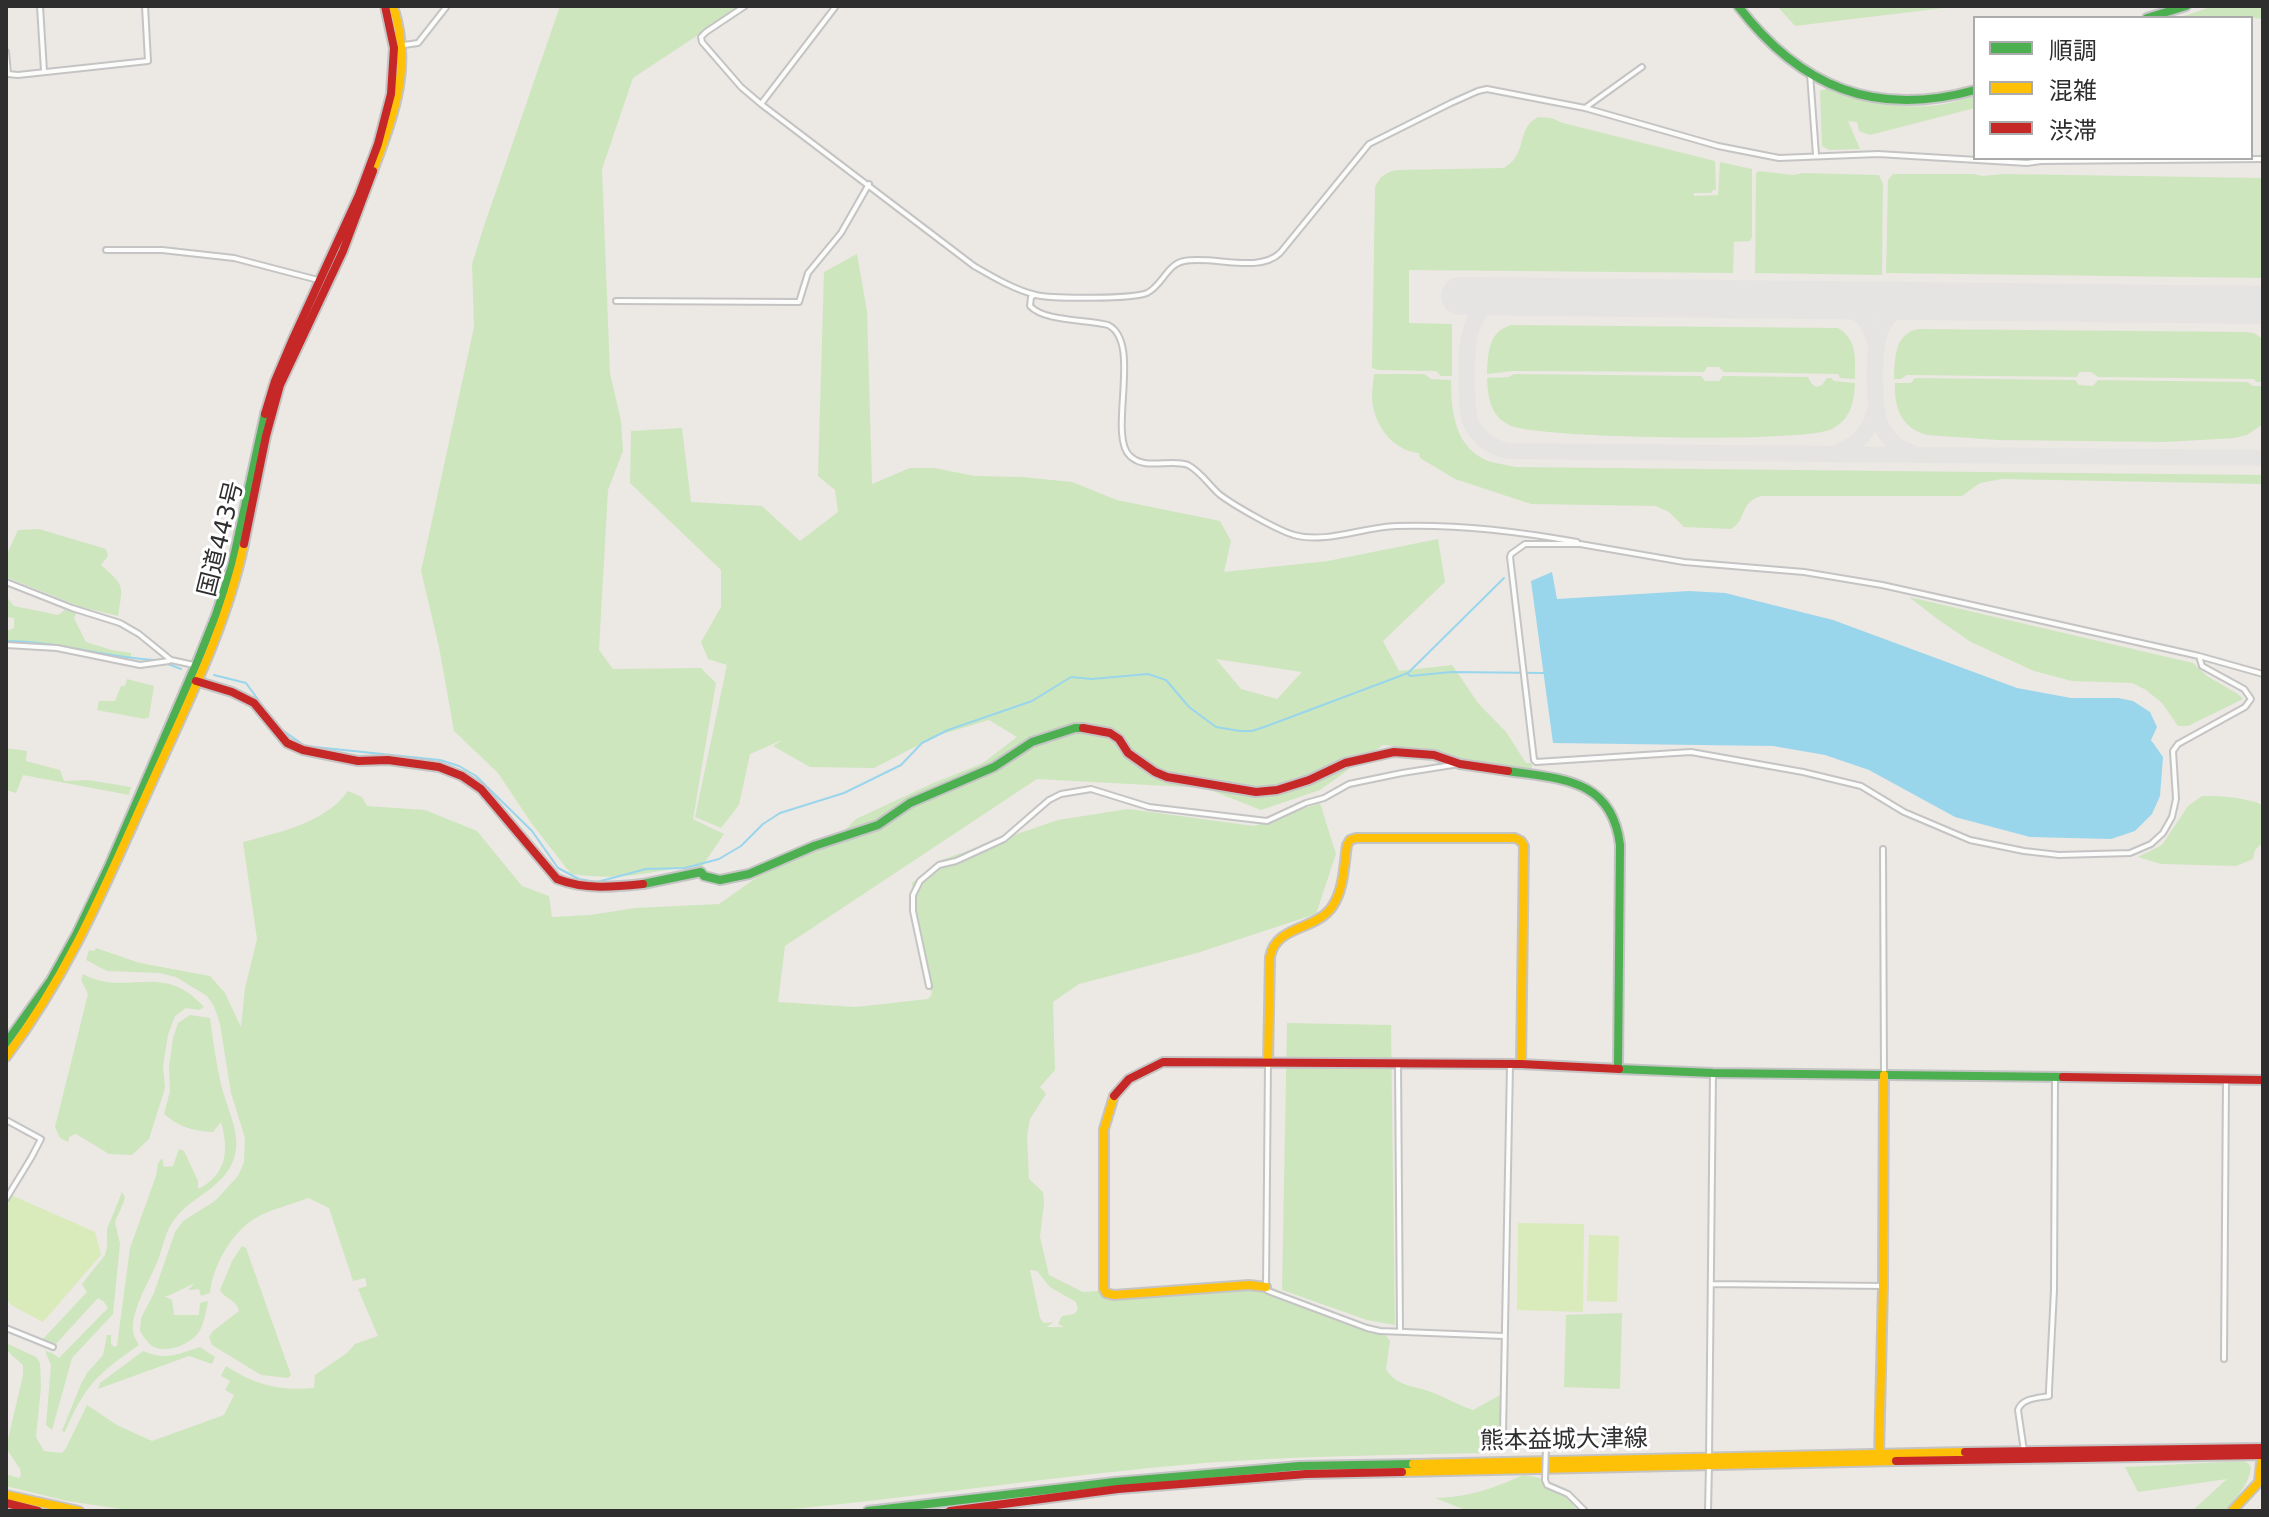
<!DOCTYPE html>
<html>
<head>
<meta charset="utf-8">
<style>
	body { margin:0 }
	#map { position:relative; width:2269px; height:1517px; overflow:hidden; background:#ece8e4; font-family:"DejaVu Sans","Noto Sans JP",sans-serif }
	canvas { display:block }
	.frame { position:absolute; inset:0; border:8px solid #2e2e2e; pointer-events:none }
	.legend { position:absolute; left:1973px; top:16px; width:280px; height:144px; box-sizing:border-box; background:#fff; border:2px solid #ababab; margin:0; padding:10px 14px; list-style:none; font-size:24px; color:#2e2e2e }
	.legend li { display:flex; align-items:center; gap:16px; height:40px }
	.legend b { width:40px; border:2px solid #ababab }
</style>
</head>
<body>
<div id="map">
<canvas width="2269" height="1517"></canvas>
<div class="frame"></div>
<ul class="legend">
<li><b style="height:10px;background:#4caf50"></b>順調</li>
<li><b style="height:10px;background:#ffc107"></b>混雑</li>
<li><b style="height:10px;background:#c62828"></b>渋滞</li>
</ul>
</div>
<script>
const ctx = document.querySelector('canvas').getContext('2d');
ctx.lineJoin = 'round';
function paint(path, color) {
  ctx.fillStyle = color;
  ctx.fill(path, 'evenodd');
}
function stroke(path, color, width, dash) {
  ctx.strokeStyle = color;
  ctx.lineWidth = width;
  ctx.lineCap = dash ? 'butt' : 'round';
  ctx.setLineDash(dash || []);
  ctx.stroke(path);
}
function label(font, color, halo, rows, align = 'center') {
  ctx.font = font + ' "DejaVu Sans","Noto Sans JP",sans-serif';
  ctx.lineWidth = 6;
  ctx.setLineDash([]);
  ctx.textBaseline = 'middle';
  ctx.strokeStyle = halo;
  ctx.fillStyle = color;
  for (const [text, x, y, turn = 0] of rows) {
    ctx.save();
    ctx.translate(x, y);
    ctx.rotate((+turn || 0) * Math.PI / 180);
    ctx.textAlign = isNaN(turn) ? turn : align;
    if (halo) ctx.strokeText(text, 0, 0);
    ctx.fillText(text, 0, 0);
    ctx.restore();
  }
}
const green = new Path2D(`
	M560,6h182l-109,72 -31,91 8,204 11,48 2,30 -15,39 -9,160 14,19 88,-1 15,15 -23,136 31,15 -23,34c-22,-2 -43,4 -65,7 -22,3 -42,2 -65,-1l-39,-50 -34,-51 -44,-42 -15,-84 -18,-76 53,-244 -2,-63 12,-38z
	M1777,6h183l-165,20z
	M2213,6h50v13l-24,-3 -5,2h-56z
	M1828,88c54,17 93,28 147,7v13l-105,27 -11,-4 -2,-9 -9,-1 12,28 -31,1 -7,-4 -2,-55z
	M1538,117l13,1 12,5 152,38 1,29h-3l-2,3h-17v3l24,-1 2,-33 32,7v68l-2,4 -16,1 -1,31 -324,-3v53l43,1v52h-11l-5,-5 -58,-1 -6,-2 3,-181c5,-11 12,-16 24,-17l105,-2c25,-15 11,-39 34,-51z
	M1758,171l36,4 9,-2 76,2 4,9 -1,91 -127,-2 1,-99z
	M1893,174h81l8,2 23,-2 258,4v100l-377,-5 2,-93z
	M857,254l10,57 5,173 38,-16h24l41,8 47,1 50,5 45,18 103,21 11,20 -7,31 104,-11 110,-22 7,43 -62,59 16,30 53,-6 26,38 28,29 20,31h6v10l-64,-11 -27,-11 -58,-6 -63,45 -59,20 -56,-22 -168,-9 -252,167 -7,56 78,5 72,-8 4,-5 -20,-111 26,-22 120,-41 70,-11 126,17 66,-23 16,51 -20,60 -119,39 -118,31 -26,18 2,68 -15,17 6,7 -16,25 -3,17 2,43 14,13 1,11 -4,34 9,38 34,17 172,-11 128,51 7,9 -4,28c11,18 27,16 45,23 14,5 27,13 42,18l27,-15v45l-18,13c-93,2 -185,3 -278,10 -145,12 -289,35 -433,48h-637l-67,-10 -61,-15v-12l13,4 2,-3 -1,-6 -14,-21 17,-73v-10l-17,-15v-7l30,14 4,6 1,24 -5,50 8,14 18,2 4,-5 21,-43 30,20 35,16 72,-26 10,-20 -9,-5 5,-9 -9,-5 5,-10c29,19 53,25 88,22l1,-13 32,-22 8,-9 23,-8 -20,-47 9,-3 -2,-8 -12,3 -24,-73 -21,-10c-17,7 -38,11 -54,21 -23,15 -41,46 -44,74l-9,3 -2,-7 -11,1 7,-7 -27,13h-4l8,4 2,15h25l1,-12 8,-2c-2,10 -4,23 -9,31 -9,13 -33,22 -47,14 -5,-4 -9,-10 -12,-15l1,-13 13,-25 21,-61 8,-11 32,-20 23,-25 6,-14 1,-24 -14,-45 -11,-69 -6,-18 -7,-10 -31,-19 -17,-4 -52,-2 -21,-11 3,-10 5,1 2,-3 44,15 70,13 15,17 16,34 4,-39 12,-49 -14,-97c37,-10 82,-19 105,-51l14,6 5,9 58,4 52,21 45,55 27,10 3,21 38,-2 45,-7 84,-4 44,-31 66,-27 27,-27 75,-35 52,-21 34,-26 -28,-17 -53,16 -62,32 -64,-1 -37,-21 9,-6 -32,14 -11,51 -18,23 -26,-11 32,-152 -19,-6 -7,-17 20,-35v-37l-91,-87 1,-52 51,-3 9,74 71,4 38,35 38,-29 -3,-22 -17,-14 6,-204zM1216,659l86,13 -25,27 -36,-10zM1030,1270l7,1 13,16 26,15 2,7 -4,5 -12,2 -4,8 6,3h-17l6,-5 -9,1 -4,-5z
	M1512,325l326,3c20,12 17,31 17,51l-15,-1 -2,-4 -114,-2 -5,-5h-12l-3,5 -191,-1 -26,3c1,-21 1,-43 25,-49z
	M1919,329l326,3 9,1 9,6v43h-7l-2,-3 -156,-2 -7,-5h-12l-2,5 -170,-2 -6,4h-7c1,-20 0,-46 25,-50z
	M1374,374h50l7,5 20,1c0,32 4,70 40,82 8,2 17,3 25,5l747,8v9l-261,-5 -22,4 -18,13h-201c-22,7 -14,24 -30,33l-47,-2 -15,-15 -13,-6 -125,-2 -76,-25 -35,-21 -1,-5c-24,-2 -42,-24 -46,-47 -2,-10 0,-22 1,-32z
	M1514,374l187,2 4,5h14l4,-5 85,1 3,6 5,4 6,-2 5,-7h4l3,3 21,2c-1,19 -4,36 -23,46 -24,14 -297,10 -323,-4 -19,-10 -21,-27 -22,-47l22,-1z
	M1915,378l160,2 4,5 14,1 5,-6 149,2 6,4h10v38l-16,11 -13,3 -68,4 -168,-2 -71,-5c-26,-7 -33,-27 -32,-52h16z
	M39,529l67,20 2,7 -7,9c24,21 22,20 17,51l-37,-9 -75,-30v-21l12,-26z
	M6,596l8,10 44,9 7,-5 12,2 -3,6 12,24 26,8 19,3v7l-78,-15 -47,-2v-12l8,-3v-10l-8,-1z
	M1909,597l284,66 14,13 31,18 5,5 -55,27h-10l-16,-23 -16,-13 -14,-7 -60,-2 -38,-10 -63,-29 -35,-24z
	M127,679l27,7 -5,31 -5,2 -47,-9 2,-9h16l6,-15h4z
	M6,748l21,3 -1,10 34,9 4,11 24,-1 43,7 -2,8 -106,-20 -7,18 -10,-3z
	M2202,796c20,0 42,1 61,9v40h-3l-5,5 -2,9 -17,7 -75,-2 -23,-7 24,-12 26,-39z
	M83,974c43,24 79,-14 121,33l-5,3 -13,-2 -11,8 -7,19 -5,31 2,22 -16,51 -17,16 -23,-1 -33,-20 -6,2 -2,6 -8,-4 -5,-11 33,-133 -7,-14z
	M190,1015l20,3c3,22 6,45 11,66 5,23 20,48 14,71 -8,31 -39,39 -58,61 -12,14 -13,28 -19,44 -8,20 -22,41 -25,63 -1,8 1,15 6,22 -42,29 -54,40 -74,87l-3,-1 19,-47 6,-11 16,-18 4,-20h4v9l3,3 3,-1 13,-98 26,-72 2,-13 4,-5 2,9 9,-1 6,-17 5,2 14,30v8c29,-14 31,-39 23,-67l-8,10c-21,-1 -33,-5 -49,-18l6,-23 -1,-24 4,-29 5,-15z
	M1287,1023l104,2 4,300 -28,-5 -85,-30z
	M122,1192l3,5 -2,7 -8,18 5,22 -7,70 -41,44 -20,72 -6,-5 5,-60 -6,-14 7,2 7,5 49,-50 -4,-6 -6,-4 -43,47 -12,-6 44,-47 -5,-8 23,-29 2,-8v-18z
	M242,1246l4,2 45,127 -3,3 -27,-3 -49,-30 -3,-8 4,-6 26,-20c-3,-12 -14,-12 -19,-21l12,-29z
	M1622,1313l-2,76 -56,-2 2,-72z
	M200,1347l15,10 -3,7 -23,-8 -91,33 2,-6 43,-32c23,10 35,3 57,-4z
	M2243,1461l5,2 3,5c-3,18 -15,31 -27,43h-32l35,-32 -89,13 -13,-25z
	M1523,1475l17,3 4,9 25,12 9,12h-110l-33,-13c34,-1 57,-9 88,-23z`);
const pitch = new Path2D(`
	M11,1195l84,37 6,23 -58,67 -30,-16 -7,-6v-96z
	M1518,1223l66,1 -1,88 -66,-2z
	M1589,1235l30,1 -2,66 -30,-1z`);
const water = new Path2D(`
	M1552,572l5,27 132,-8 36,2 108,27 184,68 54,10h47l15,3 17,11 7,15 -6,13 12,17 -3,39 -8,18 -17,17 -24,8 -81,-2 -75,-20 -86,-47 -44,-15 -52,-9 -220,-3 -22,-162z`);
const stream = new Path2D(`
	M6,641c50,0 98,16 148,19
	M168,664l13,5
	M1408,674l2,2 41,-4 93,1
	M214,675l32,8 32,44 27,19 135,14 19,6 17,10 56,55 26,37 21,11 18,3 49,-13 39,-1 34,-9 22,-13 22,-22 17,-11 64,-20 57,-28 21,-22 26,-13 84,-29 39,-24 21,2 56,-5 18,6 23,27 27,20 24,4h12l15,-5 141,-53 96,-95`);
const taxiway = new Path2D(`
	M1502,296c-39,14 -36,61 -35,94 1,12 -1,26 6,37 8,14 20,20 35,24l755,7
	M1836,300c22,10 34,21 40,44
	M2241,304l22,5
	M1839,451c20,-7 31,-20 36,-40
	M1910,452c-34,-13 -35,-43 -35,-74 0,-35 1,-66 41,-77`);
const runway = new Path2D(`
	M1460,296l803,9`);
const street = new Path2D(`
	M40,6l4,65
	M745,6l-39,26 -5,5 1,5 39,45 20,17 213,162c19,11 41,24 62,29 17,4 97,4 111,-2 15,-7 20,-29 37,-32 28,-6 74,13 96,-8l89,-109 82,-41 27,-12 9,-2 98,19 133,38 61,12 99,-4 149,9 14,-2 222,-2
	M404,45l14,-2 29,-37
	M6,52l2,22 10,1 130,-14 -3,-55
	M1810,74l6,81
	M761,104l75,-98
	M1585,108l57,-41
	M106,250h56l72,8 84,22
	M1033,296l-2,1 -1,9c15,16 56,13 78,19 35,17 -1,110 22,131 16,15 40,2 58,9 12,6 21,20 31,29 14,11 58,36 75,41 32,9 69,-8 102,-9 61,-2 121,5 181,16
	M616,301l183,1 9,-29 33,-40 28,-49
	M6,582l66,26 48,15 19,11 32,26 23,5
	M6,645l51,3 83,17 29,-4
	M2199,656l3,10 42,23 7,10 -6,8 -67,37 -5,7 3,48 -4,18 -9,16 -12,11 -21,9 -71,2 -35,-4 -54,-11 -66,-28 -43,-26 -58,-14 -112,-20 -155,10 -2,-2 -24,-203 1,-3 14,-10h55l104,18 120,10 78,13 81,18 236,53 64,18
	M1883,849l1,226
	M929,986l-16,-75v-16l7,-14 19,-16 17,-4 48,-22 45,-39 12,-6 30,-5 58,18 118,14 39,-18 18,-5 25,-14 53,-11 57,-9
	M1268,1063l-2,224 2,4 99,37 13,3 124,5
	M1398,1064l2,267
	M1510,1065l-7,368 4,3 35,7 4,4
	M6,1120l35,19 -10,19 -25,41
	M1711,1284l172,2
	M6,1328l47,19
	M2224,1359l2,-280
	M2024,1451l-6,-41c4,-12 20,-12 31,-14v-6l5,-100 1,-212
	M1709,1457l4,-384
	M1545,1480l2,5 21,9 17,17
	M1708,1511l1,-46`);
const fast = new Path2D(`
	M1738,6c62,81 137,112 237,84
	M2147,18l39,-12
	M1508,771c54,8 104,8 112,74l-2,222
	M643,884l58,-12 3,4 16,4 29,-6 65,-28 64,-21 32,-22 84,-36 38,-25 43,-14h8
	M6,1043l45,-63 25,-45 33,-69 89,-206 18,-45 16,-49 33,-152
	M1619,1069l94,4 350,4
	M868,1511l247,-29 185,-16 113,-2`);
const slow = new Path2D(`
	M373,171c21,-57 40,-104 20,-165
	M6,1057c66,-88 101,-176 146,-275 35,-78 74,-154 92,-238
	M1268,1063l2,-106c6,-32 45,-26 62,-50 12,-17 12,-42 15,-62l3,-5 6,-2h159l6,3 3,5 -3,218
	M1114,1096l-10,33v160l2,4 8,2 135,-10 17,2
	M1879,1456l4,-170 1,-211
	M1413,1464l552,-12
	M1402,1472l494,-11
	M6,1495l73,16
	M2232,1511l27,-29 3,-29`);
const jam = new Path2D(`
	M265,414l10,-33 17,-40 67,-146 19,-51 13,-50 3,-46 -9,-42
	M244,544l22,-108 14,-51 63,-134 30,-80
	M196,681l36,11 22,11 33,40 16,7 55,11 30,-1 51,7 23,9 19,13 76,90c28,11 57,8 86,5
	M1083,728l27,5 9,6 9,14 27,19 12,5 89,15 21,-2 32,-10 36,-17 49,-11 40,3 26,9 48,7
	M2063,1077l200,3
	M1114,1096l15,-17 34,-17 358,2 98,5
	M1965,1452l298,-4
	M1896,1461l367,-6
	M6,1503l32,8
	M950,1511l168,-22 188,-15 96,-2`);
const streetBridge = new Path2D(`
	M1545,1480l1,-33`);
const streetNames = [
	["国道443号",222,539,-76],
	["熊本益城大津線",1564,1441,-1]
];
paint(green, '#cee6be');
paint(pitch, '#d9eabb');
paint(water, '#99d6ec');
stroke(stream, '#99d6ec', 2);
stroke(taxiway, '#e6e4e2', 16);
stroke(runway, '#e6e4e2', 38);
stroke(street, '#c5c4c5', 8);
stroke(fast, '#c5c4c5', 12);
stroke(slow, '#c5c4c5', 12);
stroke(jam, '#c5c4c5', 12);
stroke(street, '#fcfcfb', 4);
stroke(fast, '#4caf50', 8);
stroke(slow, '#ffc107', 8);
stroke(jam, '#c62828', 8);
stroke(streetBridge, '#c5c4c5', 8, []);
stroke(streetBridge, '#fcfcfb', 4);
label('24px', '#2e2e2e', '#fff', streetNames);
</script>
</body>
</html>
